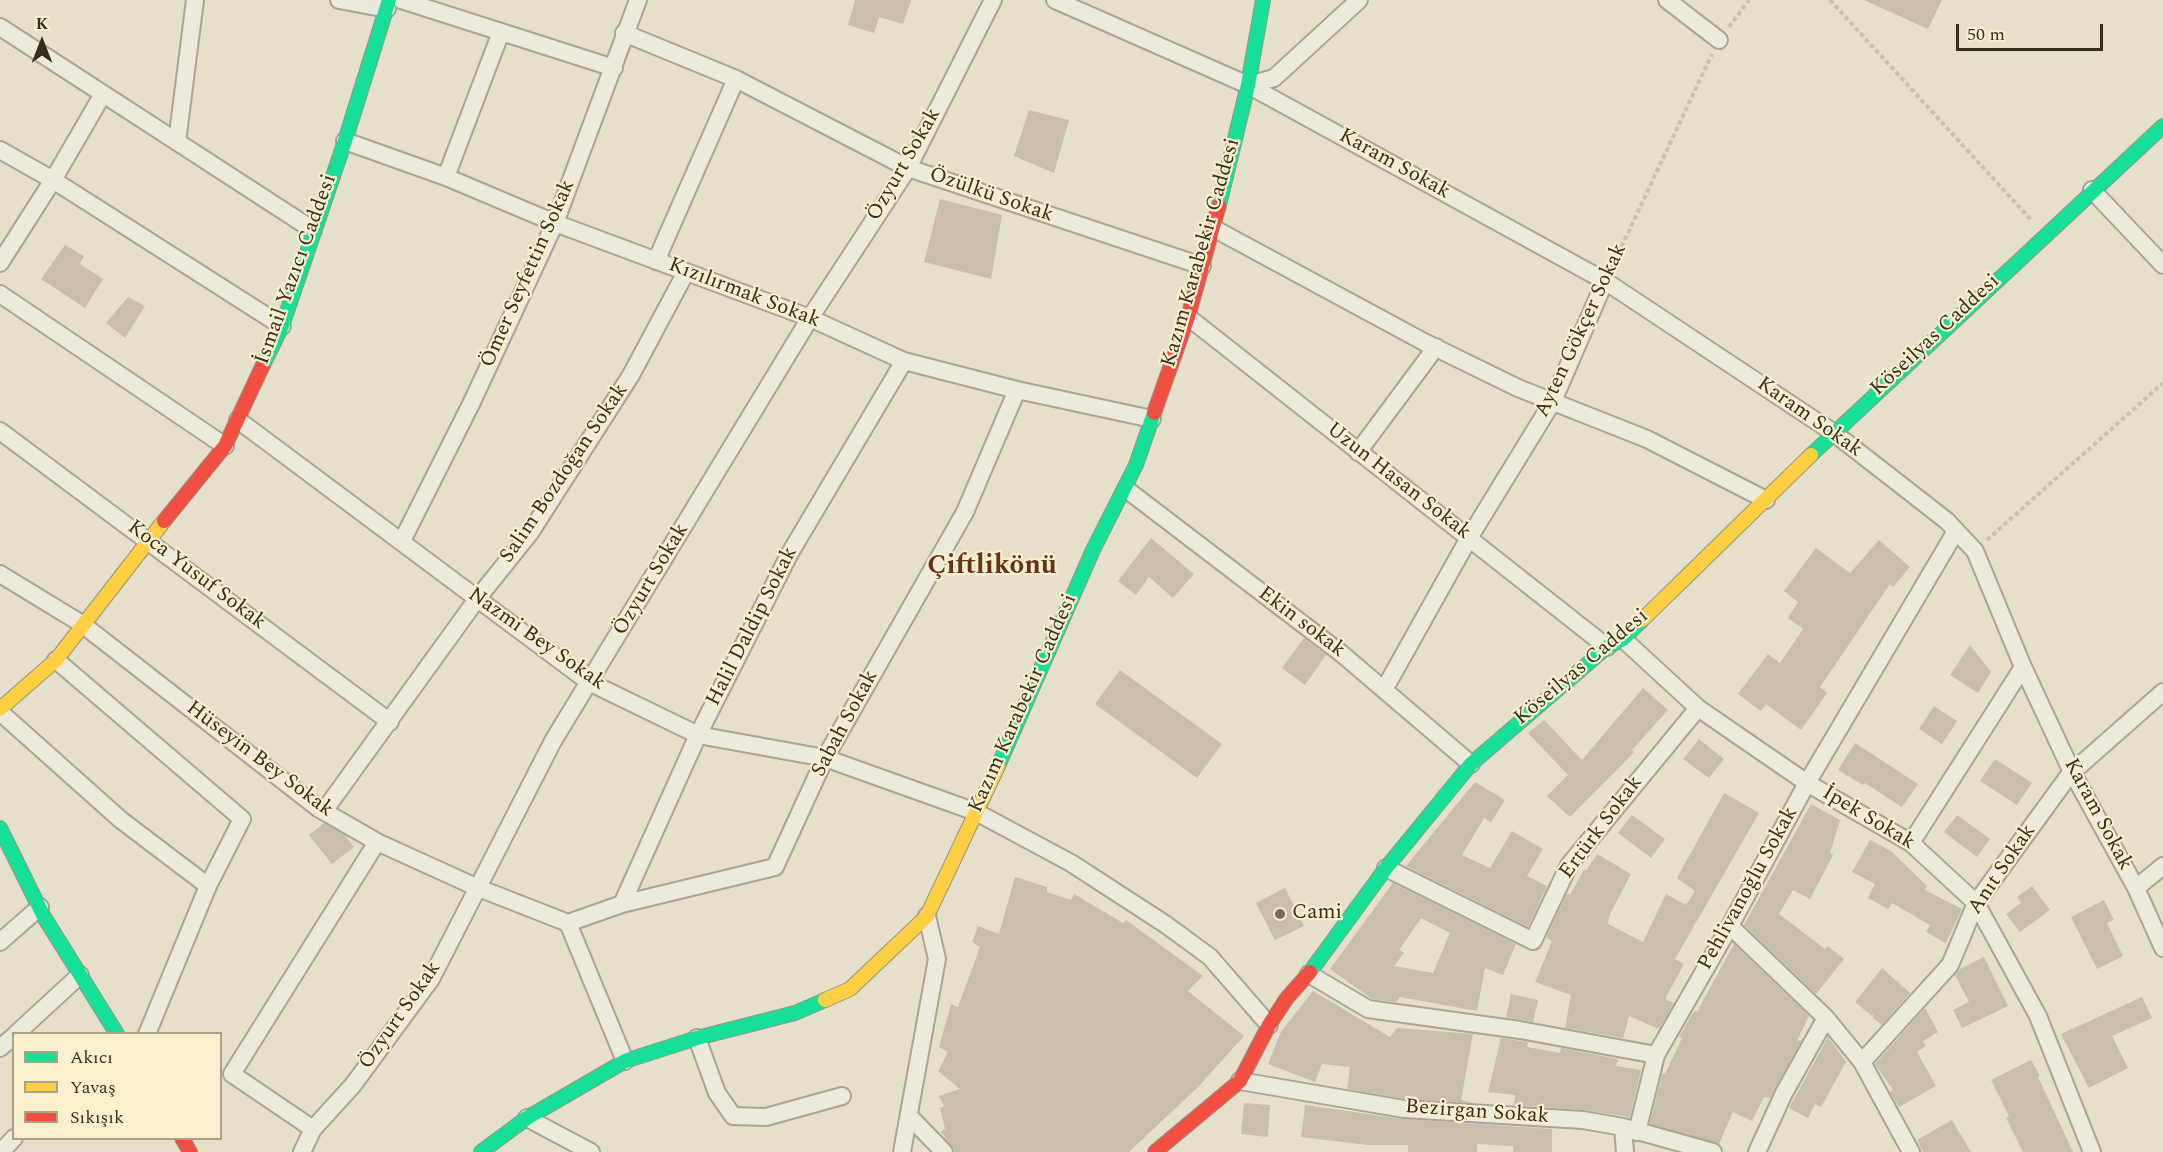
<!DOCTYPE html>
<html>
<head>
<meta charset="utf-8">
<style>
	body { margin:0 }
	#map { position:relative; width:2163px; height:1152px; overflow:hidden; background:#e4e0ca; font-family:Spectral,serif }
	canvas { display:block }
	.legend { position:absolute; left:12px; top:1032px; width:210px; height:108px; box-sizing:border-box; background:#f6f0cf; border:2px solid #aaa287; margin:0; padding:8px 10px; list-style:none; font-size:18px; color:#382d1c }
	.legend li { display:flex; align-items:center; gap:12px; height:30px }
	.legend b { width:30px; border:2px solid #aaa287 }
	.north { position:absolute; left:12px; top:12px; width:60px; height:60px; -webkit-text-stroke:4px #f6f0cf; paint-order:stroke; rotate:0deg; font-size:16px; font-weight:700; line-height:24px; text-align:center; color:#382d1c }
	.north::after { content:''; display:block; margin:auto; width:21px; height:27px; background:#382d1c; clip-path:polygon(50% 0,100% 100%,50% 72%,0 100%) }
	.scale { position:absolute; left:1956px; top:24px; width:147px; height:27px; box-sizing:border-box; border:3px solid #382d1c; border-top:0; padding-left:8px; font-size:18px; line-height:21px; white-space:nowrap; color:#382d1c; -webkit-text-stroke:4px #f6f0cf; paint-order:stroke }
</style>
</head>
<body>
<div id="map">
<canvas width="2163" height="1152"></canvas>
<ul class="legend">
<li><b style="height:8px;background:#16e098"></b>Akıcı</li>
<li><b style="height:8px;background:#ffcf43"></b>Yavaş</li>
<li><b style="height:8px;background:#f24e42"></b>Sıkışık</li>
</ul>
<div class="north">K</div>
<div class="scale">50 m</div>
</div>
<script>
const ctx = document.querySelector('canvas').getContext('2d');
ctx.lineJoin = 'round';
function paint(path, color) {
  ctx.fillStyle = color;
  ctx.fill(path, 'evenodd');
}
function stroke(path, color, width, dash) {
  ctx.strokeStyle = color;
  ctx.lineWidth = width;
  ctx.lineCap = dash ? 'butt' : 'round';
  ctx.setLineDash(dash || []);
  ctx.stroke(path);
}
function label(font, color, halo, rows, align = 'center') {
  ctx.font = font + ' Spectral,serif';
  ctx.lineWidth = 4.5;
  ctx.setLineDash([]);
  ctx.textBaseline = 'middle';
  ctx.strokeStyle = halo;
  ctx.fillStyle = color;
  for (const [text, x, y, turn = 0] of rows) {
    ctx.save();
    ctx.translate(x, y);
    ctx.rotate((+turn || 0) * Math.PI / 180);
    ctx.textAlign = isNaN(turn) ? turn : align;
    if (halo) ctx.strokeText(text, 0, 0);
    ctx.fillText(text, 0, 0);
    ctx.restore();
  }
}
const building = new Path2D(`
	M855,0h56l-8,24 -24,-7 -5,16 -26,-8z
	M1864,0h78l-14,29z
	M1029,110l40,10 -15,53 -40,-17z
	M940,199l62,16 -11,64 -67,-17z
	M65,245l19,11 -4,8 23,15 -18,29 -44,-29z
	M128,297l17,9 -20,32 -19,-15z
	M1151,538l43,36 -21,24 -24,-21 -13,18 -18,-14z
	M1879,540l31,27 -17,20 -3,-3 -70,103 7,6 -26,37 -35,-26 -5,7 -23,-17 30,-40 12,9 23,-34 -15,-11 10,-16 -14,-11 32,-43 34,25z
	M1304,638l22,17 -21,30 -23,-17z
	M1970,645l21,27 -13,21 -28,-18z
	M1120,670l102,74 -25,34 -102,-74z
	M1643,688l25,22 -36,40 2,2 -16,17 -48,48 -23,-21 21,-21 -40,-42 16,-13 38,40z
	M1934,706l23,15 -15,23 -23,-15z
	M1699,739l25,20 -15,19 -26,-19z
	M1855,743l63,41 -16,23 -37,-24 -2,2 -25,-15z
	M1995,759l37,24 -15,22 -37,-24z
	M1475,782l30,18 -14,22 -7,-4 -22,37 28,13 22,-37 31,18 -16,27 20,10 -19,41 -122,-61z
	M1724,793l35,20 -84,146 9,5 -19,35 9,4 -15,26 -30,-13 -6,22 -58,-10 6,-33 -36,-13 17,-41 -6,-3 21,-45 3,2 14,-25 2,1 11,-17 34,20 -22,42 -1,8 35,18 23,-48 20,11 9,-14 -18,-13z
	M1811,804l29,16 -10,33 3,2 -23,44 -17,-9 -14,24 46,35 3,-3 16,13 -28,35 -72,-69z
	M1632,815l33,24 -14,19 -33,-25z
	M1957,815l33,24 -13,18 -33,-25z
	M324,823l21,12 9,12 -22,17 -23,-29z
	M1870,840l21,11 36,35 -2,4 37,19 -16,34 -20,-11 4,-7 -38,-22 -4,6 -20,-11 7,-14 -23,-12z
	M1015,877l32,10v5l24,8 3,-6 49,29 3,-3 77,56 -15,15 56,45 -46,51 -69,65h-174l-14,-20 4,-3 -5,-21 4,-2 -5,-10 21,-7 -22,-18 10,-19 -9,-5 12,-43 7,3 22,-60 -8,-5 6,-16 21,8z
	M1393,883l123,61 -13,31 -18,-7 -8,43 -77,-14 -4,5 -24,-3 -42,-30zM1421,918l29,15 -17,40 -39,-7 10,-13 -5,-3z
	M2032,886l18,24 -30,22 -14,-18 15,-11 -4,-6z
	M1285,888l19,38 -29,14 -19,-37z
	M2104,900l10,20 -7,3 16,33 -26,13 -26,-52z
	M1734,944l75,72 -12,25 5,-1 -32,58 -6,-1 -12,24 -19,-9 -14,32 -69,-20 12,-51 3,1 17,-36 -3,-1 15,-26 3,1z
	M1984,957l24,49 -46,22 -9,-18 16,-8 -14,-27 5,-6z
	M1882,968l28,25 -28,32 -9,-7v-5l-1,3 -17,-14z
	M1313,991l77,46 7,-9 76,6 -12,66 12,3 -68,-4 -58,-10 3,-22 -28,-3 -7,18 -47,-18 13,-32z
	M1511,994l27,6 -5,22 -27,-5z
	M2142,997l10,21 -40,18 16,32 -39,20 -28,-54z
	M1925,1008l13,24 -15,9 3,5 -9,6 19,34 -37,21 -9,-15 3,-2 -18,-26z
	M1828,1037l18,25 -25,45 -6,-3 -7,14 -19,-10z
	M1501,1038l27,4 -1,5 33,6 1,-5 57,11 -2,7 25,4 -11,47 -46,-7 -70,-5 1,-10 -27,-3z
	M2031,1060l9,16 -2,1 35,75h-50l-17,-34 3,-2 -18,-36z
	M1244,1103l26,2 -2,32 -27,-3z
	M1305,1105l98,14 149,10v23h-39v-6l-36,-2v8h-69v-7h-40l-67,-8z
	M1952,1120l19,32h-48l-6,-12z`);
const path = new Path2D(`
	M1830,0l202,221
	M1729,27l20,-27
	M1612,267l100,-213
	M1987,540l176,-157`);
const street = new Path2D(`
	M339,0l48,9
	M401,0l213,68
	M1055,0l193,85 357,196 229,152 113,88 28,30 48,116 49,105 64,116 27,60
	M1667,0l52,40
	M0,27l313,203
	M624,33l112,46 172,89 294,98
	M1248,85l26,-7 85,-78
	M345,141l101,36 109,46 255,95 94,43 113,29 135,29
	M177,142l18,-142
	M0,150l53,30 229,146
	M446,177l55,-145
	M2092,190l71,75
	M1213,228l211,114 94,46 129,51 119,61
	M656,261l80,-182
	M0,263l53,-83 50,-86
	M0,294l225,152
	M1188,317l419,330
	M238,420l351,262 109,53 127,23 151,54 95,51 94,61 45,33 59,68
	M0,431l390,291
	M1358,452l78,-105
	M1126,489l216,165 129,110
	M402,541l70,-139 83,-179 83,-223
	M0,574l82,50 236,184 59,34 99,45 92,36 57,138
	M1623,639l75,69 109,75 104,60 65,60 62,113 54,136
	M56,660l186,159 -34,67 -61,148
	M1385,688l84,-150 84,-137 52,-120
	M0,712l121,108 87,66
	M324,811l153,-212 53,-66 101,-158 55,-103
	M1911,843l112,-176
	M1386,868l147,73 36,-76 129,-157
	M2136,888l27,-22
	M622,904l76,-169 92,-182 114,-192
	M568,923l54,-19 153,-37 50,-109 140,-246 52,-122
	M1730,926l96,92 36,44 49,90
	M0,942l40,-35
	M1309,974l59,35 152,21 136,25
	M16,1034l64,-59
	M697,1038l20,55 16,23 33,1 76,-21
	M0,1048l14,-12
	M1862,1062l88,-97 26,-62 94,-129 93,-82
	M1240,1081l164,28 179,11 40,7 90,25
	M527,1118l64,34
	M911,1118l33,34
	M1623,1127l2,25
	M313,1129l-81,-55 145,-232
	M1637,1132l19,-77 74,-129 77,-143 149,-252
	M1,1152l13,-14
	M302,1152l11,-23 40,-44 78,-106 122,-238 257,-423 98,-150 85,-168
	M902,1152l35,-193 -10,-43
	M1757,1152l27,-59 42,-75`);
const fast = new Path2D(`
	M1219,205l29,-120 15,-85
	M263,365l19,-39 63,-185 44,-141
	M1811,455l352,-329
	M998,766l95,-216 43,-85 18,-52
	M0,828l44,89 73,117
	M1310,972l76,-104 85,-104 136,-117 16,-8 19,-19
	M481,1152l46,-34 98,-57 72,-23 98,-25 30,-13`);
const slow = new Path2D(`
	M1642,620l169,-165
	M0,709l56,-49 108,-139
	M825,1000l25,-11 77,-73 71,-150`);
const jam = new Path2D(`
	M1154,413l34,-96 31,-112
	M164,521l61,-75 38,-81
	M182,1138l8,14
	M1155,1152l85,-71 29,-56 18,-27 23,-26`);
const markers = [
	[1280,914,6,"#746c59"]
];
const streetNames = [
	["Özyurt Sokak",905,165,-60],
	["Karam Sokak",1394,165,29],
	["Özülkü Sokak",991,196,19],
	["Kazım Karabekir Caddesi",1202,253,-74],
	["İsmail Yazıcı Caddesi",297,270,-70],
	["Ömer Seyfettin Sokak",529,274,-66],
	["Kızılırmak Sokak",744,294,21],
	["Ayten Gökçer Sokak",1582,331,-65],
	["Köseilyas Caddesi",1936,336,-43],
	["Karam Sokak",1809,418,35],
	["Salim Bozdoğan Sokak",565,474,-56],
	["Uzun Hasan Sokak",1398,482,38],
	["Koca Yusuf Sokak",196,576,37],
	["Özyurt Sokak",652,580,-59],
	["Ekin sokak",1301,623,37],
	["Halil Daldip Sokak",753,627,-63],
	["Nazmi Bey Sokak",536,640,35],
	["Köseilyas Caddesi",1582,668,-40],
	["Kazım Karabekir Caddesi",1024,704,-66],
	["Sabah Sokak",846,724,-62],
	["Hüseyin Bey Sokak",259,760,37],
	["Karam Sokak",2097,815,62],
	["İpek Sokak",1868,819,31],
	["Ertürk Sokak",1602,828,-53],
	["Anıt Sokak",2003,870,-56],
	["Pehlivanoğlu Sokak",1749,889,-61],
	["Özyurt Sokak",401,1016,-55],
	["Bezirgan Sokak",1477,1113,4]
];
const poiNames = [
	["Cami",1292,914]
];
const districtNames = [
	["Çiftlikönü",992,568]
];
paint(building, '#c8beab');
stroke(street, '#a9a494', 20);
stroke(fast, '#989384', 16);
stroke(slow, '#989384', 16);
stroke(jam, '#989384', 16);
stroke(path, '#c5c1b3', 4, [4.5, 3]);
stroke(street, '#ece9dd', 16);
stroke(fast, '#16e098', 14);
stroke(slow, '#ffcf43', 14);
stroke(jam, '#f24e42', 14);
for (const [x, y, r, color] of markers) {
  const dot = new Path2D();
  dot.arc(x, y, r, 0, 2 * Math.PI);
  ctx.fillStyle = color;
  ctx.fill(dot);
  stroke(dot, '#f6f0cf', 2);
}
label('21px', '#382d1c', '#f6f0cf', streetNames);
label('21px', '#382d1c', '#f6f0cf', poiNames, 'left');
label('bold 27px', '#66331a', '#f6f0cf', districtNames);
</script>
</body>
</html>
